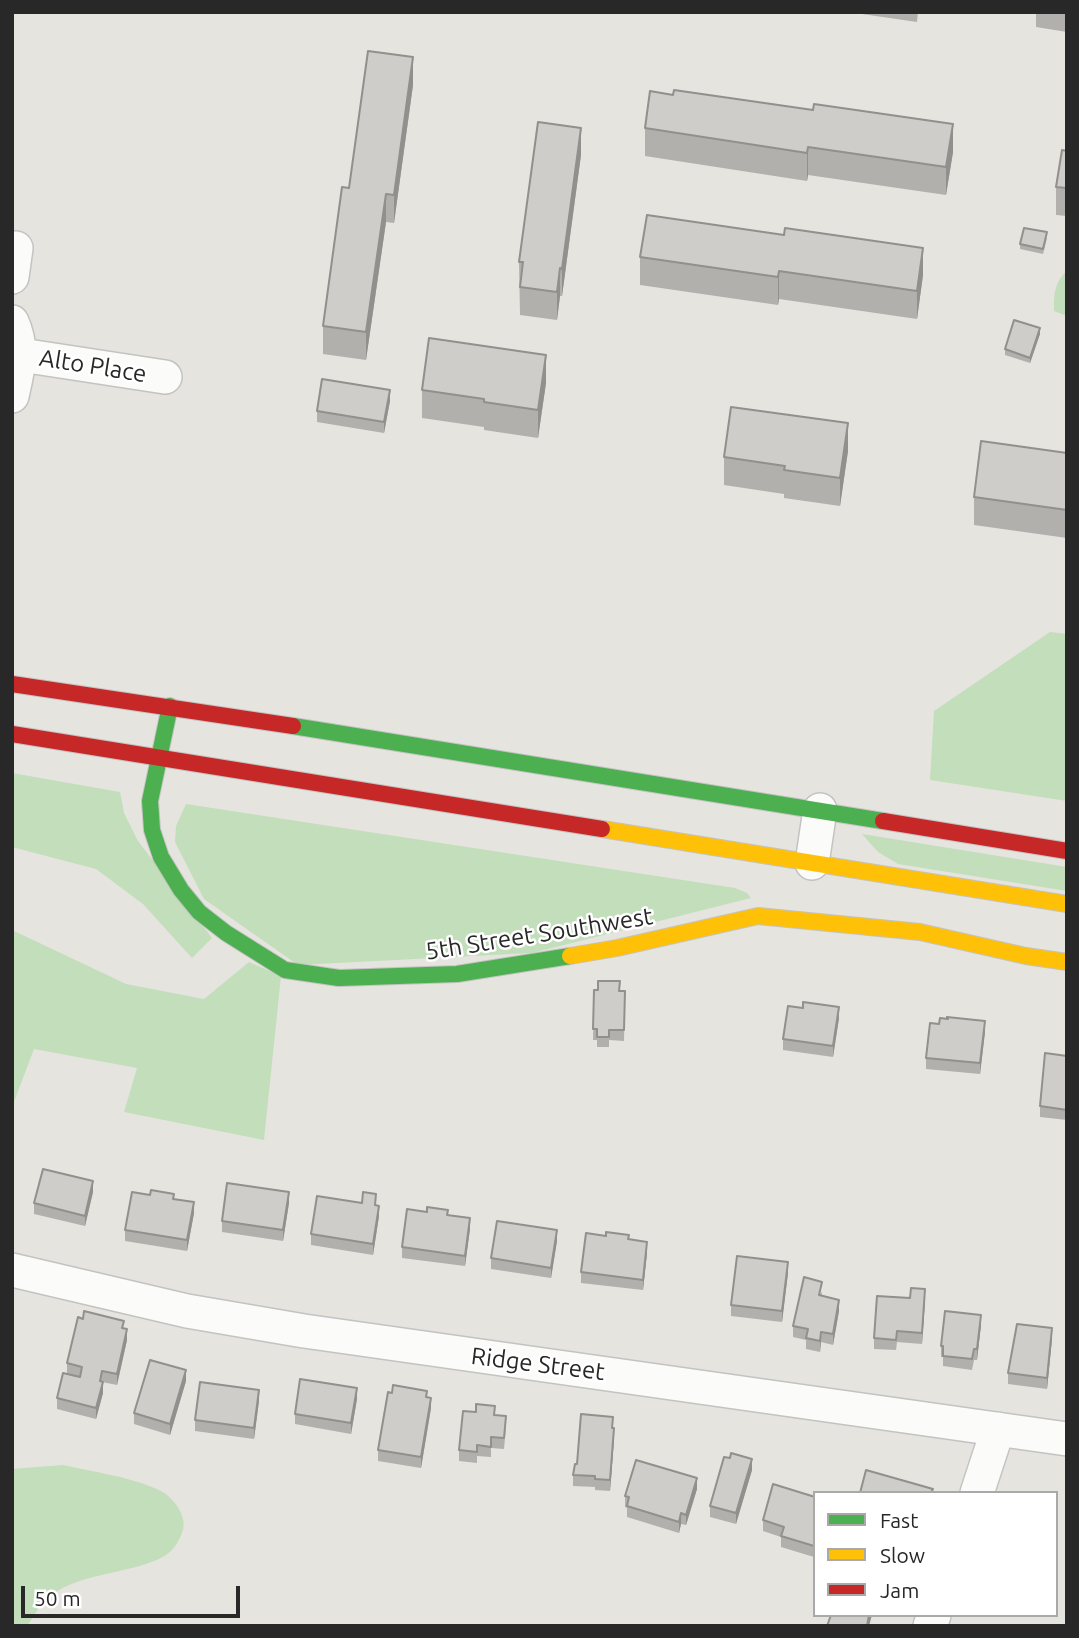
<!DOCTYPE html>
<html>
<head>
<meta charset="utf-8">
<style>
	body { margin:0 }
	#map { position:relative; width:1079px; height:1638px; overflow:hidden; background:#e6e4de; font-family:Ubuntu,sans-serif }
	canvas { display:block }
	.frame { position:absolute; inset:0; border:14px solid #282828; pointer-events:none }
	.legend { position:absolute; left:813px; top:1491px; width:245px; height:126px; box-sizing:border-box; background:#fff; border:2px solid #a9a9a9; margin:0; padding:9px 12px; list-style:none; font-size:21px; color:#282828 }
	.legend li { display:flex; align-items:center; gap:14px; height:35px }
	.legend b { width:35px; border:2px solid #a9a9a9 }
	.scale { position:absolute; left:21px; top:1586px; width:219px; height:32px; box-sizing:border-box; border:4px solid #282828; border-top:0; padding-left:9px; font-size:21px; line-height:24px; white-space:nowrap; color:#282828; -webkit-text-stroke:5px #fff; paint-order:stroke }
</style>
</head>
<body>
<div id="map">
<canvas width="1079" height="1638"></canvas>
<div class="frame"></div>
<ul class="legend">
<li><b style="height:9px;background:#4caf50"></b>Fast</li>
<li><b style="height:9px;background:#ffc107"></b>Slow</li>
<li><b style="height:9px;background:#c62828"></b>Jam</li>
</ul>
<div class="scale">50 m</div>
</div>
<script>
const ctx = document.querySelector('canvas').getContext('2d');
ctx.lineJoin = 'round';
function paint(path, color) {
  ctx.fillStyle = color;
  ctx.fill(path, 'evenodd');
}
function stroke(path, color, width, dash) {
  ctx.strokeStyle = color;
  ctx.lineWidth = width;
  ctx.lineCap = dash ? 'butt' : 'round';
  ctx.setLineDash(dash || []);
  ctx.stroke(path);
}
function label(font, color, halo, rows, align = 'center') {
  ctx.font = font + ' Ubuntu,sans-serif';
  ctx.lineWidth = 5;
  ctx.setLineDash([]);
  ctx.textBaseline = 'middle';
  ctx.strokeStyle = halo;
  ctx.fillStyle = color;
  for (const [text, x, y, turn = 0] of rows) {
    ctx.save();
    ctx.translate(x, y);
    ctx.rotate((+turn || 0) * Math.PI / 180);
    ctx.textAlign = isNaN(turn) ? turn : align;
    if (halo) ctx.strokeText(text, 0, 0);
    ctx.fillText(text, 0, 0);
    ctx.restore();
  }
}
const green = new Path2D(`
	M1067,271v45l-13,-5c0,-16 0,-29 13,-40z
	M1050,632l17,2v167l-137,-21 4,-69z
	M12,773l108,19 4,21 14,28 74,97 -20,20 -49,-54 -47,-35 -84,-22z
	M186,804l549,84 12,5 4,5 -219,55 -234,12 -94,-66 -29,-57 1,-16z
	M862,834l205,33v24l-169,-27 -20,-12z
	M12,930l114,54 78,15 45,-37 32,14 -17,164 -140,-28 13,-44 -103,-19 -22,58z
	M63,1465c30,7 70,12 98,26 12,6 26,25 22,39 -4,12 -10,22 -22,28 -35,17 -88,15 -115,42 -8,7 -13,18 -19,26h-15v-157z`);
const street = new Path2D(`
	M12,277l4,-29
	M12,322c12,26 6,48 0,74
	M21,355l144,22
	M812,863l8,-53
	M12,1270l175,41 117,20 763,108
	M977,1493l21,-64
	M930,1626l4,-11`);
const fast = new Path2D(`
	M170,706l-20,95 2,29 9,27 20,33 18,22 27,21 59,37 54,8 118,-4 113,-18
	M293,726l590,95`);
const slow = new Path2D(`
	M602,829l465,75
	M570,956l47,-8 141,-32 162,16 106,24 41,6`);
const jam = new Path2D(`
	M12,684l281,42
	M12,734l590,95
	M883,821l184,30`);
const wall = new Path2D(`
	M848,12h70l-1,10z
	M1036,12h31v20l-31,-5z
	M413,85l-19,138 -8,-1 -20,138 -43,-6v-28l26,-138z
	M645,128l308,24 -7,43 -138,-20 -1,6 -162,-25z
	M1067,151v65l-11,-1v-28z
	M581,155l-19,141h-2l-3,24 -37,-5 -1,-53z
	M1047,238l-4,16 -23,-5v-5z
	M640,257l283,18 -6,44 -138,-20 -1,6 -138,-20z
	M1040,334l-10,29 -25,-8v-6z
	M546,383l-8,55 -54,-8v-3l-62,-9v-28z
	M390,401l-6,32 -67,-11v-11z
	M848,451l-8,55 -56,-8v-4l-60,-9v-28z
	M1067,453v85l-93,-13v-28z
	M594,990l31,1 -1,50 -15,-1v7h-12v-7h-4z
	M803,1008l36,10 -6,39 -50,-7v-11z
	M985,1032l-5,42 -54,-5v-11z
	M1067,1056v64l-27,-3v-11z
	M93,1192l-8,34 -51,-12v-11z
	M174,1199l20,14 -7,38 -62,-10v-11z
	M289,1203l-6,38 -61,-9v-11z
	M376,1205l3,11 -6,39 -62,-10v-11z
	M448,1215l22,14 -5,37 -63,-8v-11z
	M606,1236l23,3 18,14 -4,37 -62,-7v-11z
	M557,1241l-6,37 -60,-9v-11z
	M788,1273l-6,49 -51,-6v-11z
	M822,1292v4l17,15 -6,34 -12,-3 -1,10 -14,-3v-9l-13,-3v-11z
	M925,1300l-3,44 -25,-2 -1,8 -22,-1v-11z
	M981,1325l-4,35h-3l-2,10 -29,-4v-9h-2v-11z
	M124,1328l3,12 -10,45 -15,-3 1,11 -7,26 -39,-10v-11l10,-24v-11z
	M1052,1339l-5,50 -39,-5v-11z
	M186,1381l-16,54 -36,-11v-11z
	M427,1397l4,11 -10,60 -43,-7v-11z
	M357,1399l-6,35 -56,-10v-10z
	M259,1401l-5,38 -59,-8v-11z
	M495,1415l11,12 -2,22 -13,-1v9l-14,-1v7l-18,-2v-11z
	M612,1428l2,11 -4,52 -15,-1v-3l-22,-1v-11l4,-11z
	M730,1458l22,12 -16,54 -26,-7v-11z
	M697,1489l-11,36 -5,-1 -2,9 -52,-16v-9l-2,-1v-11z
	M815,1497l-1,60 -33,-10v-10l-18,-6v-11z`);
const shadedWall = new Path2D(`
	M413,57v28l-19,138v-28z
	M953,124v28l-7,43v-28z
	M581,128v27l-19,141v-27z
	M808,147v28l-1,6v-28z
	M386,194v28l-20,138v-28z
	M923,248v27l-6,44v-28z
	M560,268v28l-3,24v-28z
	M779,271v28l-1,6v-28z
	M1040,328v6l-10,29v-5z
	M546,355v28l-8,55v-28z
	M390,390v11l-6,32v-11z
	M848,423v28l-8,55v-28z
	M839,1007v11l-6,39v-11z
	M985,1021v11l-5,42v-11z
	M93,1181v11l-8,34v-10z
	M289,1192v11l-6,38v-11z
	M194,1202v11l-7,38v-11z
	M379,1206v10l-6,39v-11z
	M470,1218v11l-5,37v-10z
	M557,1230v11l-6,37v-10z
	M647,1242v11l-4,37v-10z
	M788,1262v11l-6,49v-11z
	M925,1289v11l-3,44v-11z
	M839,1300v11l-6,34v-11z
	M981,1315v10l-4,35v-11z
	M1052,1328v11l-5,50v-11z
	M127,1329v11l-10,45v-11z
	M821,1332v10l-1,10v-11z
	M186,1370v11l-16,54v-11z
	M103,1382v11l-7,26v-11z
	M357,1388v11l-6,35v-11z
	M259,1390v11l-5,38v-11z
	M431,1398v10l-10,60v-11z
	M614,1428v11l-4,52v-11z
	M752,1459v11l-16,54v-11z
	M697,1478v11l-11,36v-10z
	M681,1513v11l-2,9v-11z
	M869,1615h3l-3,11h-2z`);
const building = new Path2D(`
	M368,51l45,6 -19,138 -8,-1 -20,138 -43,-6 19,-139 7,1z
	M674,90l139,20 1,-6 139,20 -7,43 -138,-20 -1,6 -162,-25 5,-37 23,4z
	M538,122l43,6 -19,141 -2,-1 -3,24 -37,-5 3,-25h-4z
	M1062,150l5,1v37l-11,-1z
	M647,215l137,20 1,-7 138,20 -6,43 -138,-20 -1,6 -138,-20z
	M1024,228l23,4 -4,17 -23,-5z
	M1014,320l26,8 -10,30 -25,-9z
	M429,338l117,17 -8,55 -54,-8v-3l-62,-9z
	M322,379l68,11 -6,32 -67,-11z
	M731,407l117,16 -8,55 -56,-8 1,-4 -61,-9z
	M981,441l86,12v57l-93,-13z
	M598,981h22l-1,10h6l-1,39h-15v7h-12v-8h-4l1,-39h4z
	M803,1002l36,5 -6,39 -50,-7 5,-33 15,2z
	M947,1017l38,4 -5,42 -54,-5 4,-35 9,1 1,-6 8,1z
	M1045,1053l22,3v54l-27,-4z
	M43,1169l50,12 -8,35 -51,-13z
	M227,1183l62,9 -6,38 -61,-9z
	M151,1190l23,4 -1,5 21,3 -7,38 -62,-10 7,-38 18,3z
	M363,1192l13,2 -1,11 4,1 -6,38 -62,-10 6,-38 45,7z
	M427,1207l21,3 -1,5 23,3 -5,38 -63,-9 5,-38 20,3z
	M497,1221l60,9 -6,38 -60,-10z
	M606,1232l23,3 -1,4 19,3 -4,38 -62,-8 5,-39 20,3z
	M737,1256l51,6 -6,49 -51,-6z
	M804,1277l18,5 -3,13 20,5 -6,34 -12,-2 -1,9 -14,-3 2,-9 -15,-3z
	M911,1288l14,1 -3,44 -25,-2 -1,9 -22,-2 3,-42 33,2z
	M84,1311l40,10 -2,7 5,1 -10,45 -15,-3 -2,10 3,1 -7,26 -39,-10 6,-25 17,4 2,-10 -15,-4 11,-46 5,2z
	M945,1311l36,4 -4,34h-3l-2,10 -29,-3v-10h-2z
	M1017,1324l35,4 -5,50 -39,-5z
	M150,1360l36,10 -16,54 -36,-11z
	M300,1379l57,9 -6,35 -56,-9z
	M200,1382l59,8 -5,38 -59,-8z
	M393,1385l34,6 -1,6 5,1 -10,59 -43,-7 10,-58 4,1z
	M476,1404l19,2 -1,9 12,1 -2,22 -13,-1v10l-14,-2v7l-18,-2 4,-39 13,1z
	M581,1414l32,3 -1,11h2l-4,52 -15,-1v-3l-22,-1 2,-11h2z
	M731,1453l21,6 -16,54 -26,-7 14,-49 6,1z
	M636,1460l61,18 -11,37 -5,-2 -2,9 -52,-16 2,-9 -4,-1z
	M866,1470l67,19 -2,4h-71z
	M773,1484l42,13v46l-1,3 -33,-10 3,-9 -21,-7z
	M831,1615h38l-2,11h-40z`);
const streetNames = [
	["Alto Place",93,366,9],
	["5th Street Southwest",539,934,-9],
	["Ridge Street",538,1364,7]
];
paint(green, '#c2debb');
stroke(street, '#c4c3c3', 36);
stroke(fast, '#c4c3c3', 18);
stroke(slow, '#c4c3c3', 18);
stroke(jam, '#c4c3c3', 18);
stroke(street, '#fbfbfa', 33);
stroke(fast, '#4caf50', 16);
stroke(slow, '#ffc107', 16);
stroke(jam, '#c62828', 16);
paint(wall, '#b2b0ad');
paint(shadedWall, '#91908d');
paint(building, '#cfcdc9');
stroke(building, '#91908d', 2);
label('24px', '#282828', '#fff', streetNames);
</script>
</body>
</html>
